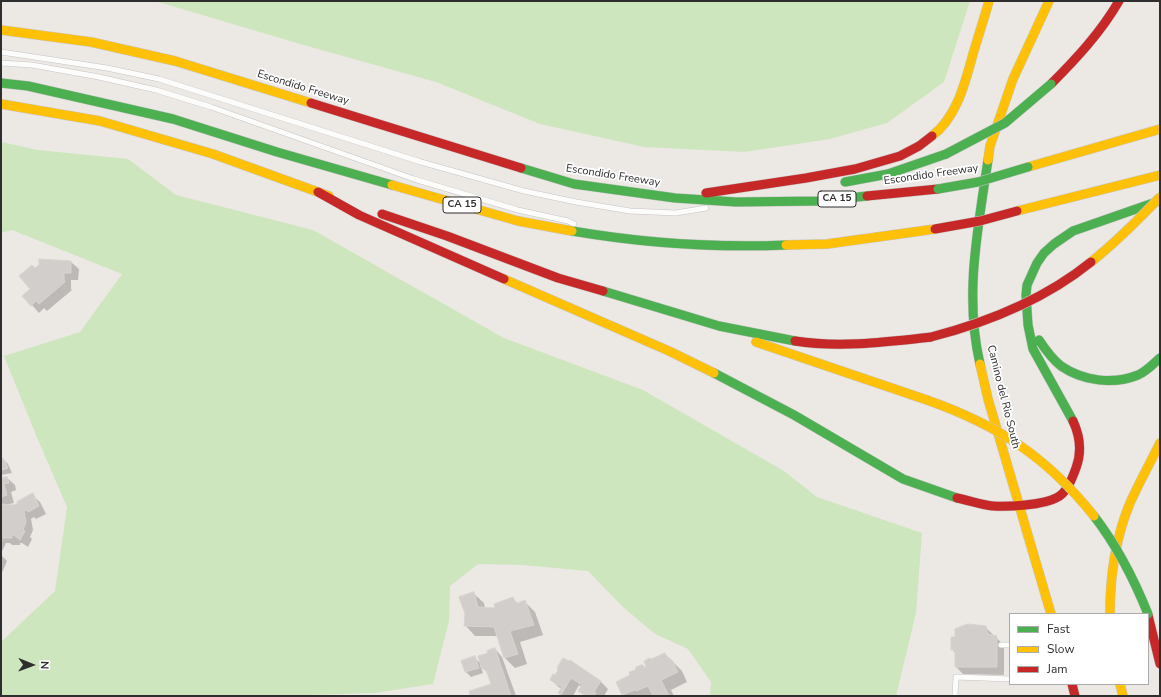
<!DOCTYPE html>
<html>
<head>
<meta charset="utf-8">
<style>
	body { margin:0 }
	#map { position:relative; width:1161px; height:697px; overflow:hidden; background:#ece8e4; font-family:"Nunito Sans",sans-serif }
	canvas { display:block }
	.frame { position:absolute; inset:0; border:2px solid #2e2e2e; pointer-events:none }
	.legend { position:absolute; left:1009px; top:613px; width:140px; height:72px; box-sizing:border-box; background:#fff; border:1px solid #ababab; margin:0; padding:5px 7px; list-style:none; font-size:12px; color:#2e2e2e }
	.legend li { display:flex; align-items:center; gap:8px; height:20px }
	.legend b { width:20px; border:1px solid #ababab }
	.north { position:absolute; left:12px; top:645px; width:40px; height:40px; -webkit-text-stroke:3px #fff; paint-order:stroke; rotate:91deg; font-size:11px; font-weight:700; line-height:16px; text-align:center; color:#2e2e2e }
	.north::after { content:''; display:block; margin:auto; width:14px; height:18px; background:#2e2e2e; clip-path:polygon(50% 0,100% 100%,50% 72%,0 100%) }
</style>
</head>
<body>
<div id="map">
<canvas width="1161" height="697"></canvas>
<div class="frame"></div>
<ul class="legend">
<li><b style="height:5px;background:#4caf50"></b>Fast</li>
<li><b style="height:5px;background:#ffc107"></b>Slow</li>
<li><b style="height:5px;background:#c62828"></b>Jam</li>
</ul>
<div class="north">N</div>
</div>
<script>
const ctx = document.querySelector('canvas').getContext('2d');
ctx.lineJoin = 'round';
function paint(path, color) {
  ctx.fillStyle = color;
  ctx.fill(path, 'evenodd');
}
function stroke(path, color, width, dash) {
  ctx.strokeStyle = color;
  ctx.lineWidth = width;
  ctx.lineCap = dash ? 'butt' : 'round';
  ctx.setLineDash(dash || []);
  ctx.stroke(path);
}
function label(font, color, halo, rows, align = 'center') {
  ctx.font = font + ' "Nunito Sans",sans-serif';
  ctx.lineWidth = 3.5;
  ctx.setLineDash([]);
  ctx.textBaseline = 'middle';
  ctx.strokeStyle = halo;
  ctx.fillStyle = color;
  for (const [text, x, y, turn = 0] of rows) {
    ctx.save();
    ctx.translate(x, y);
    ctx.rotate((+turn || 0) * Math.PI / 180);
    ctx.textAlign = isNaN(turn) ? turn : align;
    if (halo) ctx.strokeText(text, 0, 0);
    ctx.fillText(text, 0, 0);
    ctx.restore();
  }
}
const green = new Path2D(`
	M155,1h815l-26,81 -57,41 -57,16 -86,13 -100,-5 -104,-23 -104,-42 -136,-38z
	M1,142l37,8 90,9 48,36 137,35 191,108 139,52 141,81 33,26 105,36 -6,80 -20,83h-186l1,-14 -23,-33 -33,-15 -32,-27 -35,-36 -66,-6 -44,-1 -28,22 -1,35 -16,63 -58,9 -67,2 -307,1v-54l54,-51 12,-84 -31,-72 -32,-79 76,-24 42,-58 -110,-44 -11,3z`);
const shadow = new Path2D(`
	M71,262l8,7 -1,11h-7v9l1,1 -25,21 -3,-3 -5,5 -15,-17 8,-7 3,-20z
	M3,459l5,5 4,9 -11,2v-15z
	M7,478l8,7 1,5 -5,2 3,11 -10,2 10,1 18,-11 8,7 6,12 -10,5 -2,-2 -3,2 2,11 -3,7 2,2 -4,8 -6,-4h-2v2h-8l-2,-2h-4l-4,8 -1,-1v-10l3,1 -3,-2v-60z
	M1,555l6,6 -6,14z
	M473,593l11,10 1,5 11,1 17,-11 5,6 7,-2 10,10 8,23 -23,7 7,22 -12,4 -10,-10 -7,-22h-23l-10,-11z
	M985,627l19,18v30l-41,-1 -7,-7v-13l-4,-5 4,-11z
	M495,649l7,8 14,39h-43l-2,-2 21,-9 -4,-12 -8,-8 3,8 -12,4 -5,-5 8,-15 8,8 7,-12z
	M665,654l17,17 5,11 -16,8 3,6h-49l-2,-2 23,-25 5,-9z
	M570,661l31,21 7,7 -4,7h-19l-6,-6 2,-3 -2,-2 -6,11h-11l-3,-3 2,-4 -10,-9 5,-3z`);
const building = new Path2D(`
	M39,259l32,2v12h-7v7l1,2 -26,22 -3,-3 -5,5 -9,-10 8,-7 -11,-13 13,-11 3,3 4,-3z
	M3,458l5,10 -6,2 -1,-11z
	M7,477l2,6 -5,1 3,11 -6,2v-19z
	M33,493l6,13 -11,6 -2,-2 -2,1 2,11 -3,8 2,1 -5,9 -6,-5h-2v3h-9v-3h-2v-31l13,1 4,-2 -1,-1z
	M474,592l4,15 17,1 -1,-4 19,-7 3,7 9,-4 9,25 -24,6 8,23 -14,4 -10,-31 -30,-1 1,-12 -6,-17z
	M968,624l18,2 2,8 9,2v31h-42v-18l-4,1v-13h4v-8z
	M495,648l16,48h-38v-2l-3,1 -1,-4 22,-7 -6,-17 -3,2 -4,-13 10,-3 -1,-2z
	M665,653l3,6 4,1 6,12 -17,8 8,16h-16l-5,-10 -12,5 -1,-1 -13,5 -6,-13 14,-7 -1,-3 6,-2 1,-3 5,-2h2l2,3 1,-1 -2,-6 6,-3 1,1z
	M475,656l4,12 -14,4 -4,-11z
	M563,658l6,3 1,-1 31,21 -7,11 2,1 -2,3h-8l-8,-5 4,-6 -11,-7 -10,17 -3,-2 4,-6 -12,-7 3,-6 2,1 3,-5 -1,-1z`);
const lane = new Path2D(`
	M1,52l106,16 52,11 262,83 103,29 52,11 54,9 46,2 30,-5
	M1,63l31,2 67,12 57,13 55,17 203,72 104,31 50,11 6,3
	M1001,645h9
	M955,696l1,-19 54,2`);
const fast = new Path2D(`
	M1,83l27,3 145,33 104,33 115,33
	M521,168l53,16 101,14 61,4 83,-1 48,-5
	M845,182l43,-8 58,-20
	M572,231c71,12 143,17 214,14
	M603,291l116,35 76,15
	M1039,340c6,9 13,19 22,26 22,15 52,19 77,9 9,-4 15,-11 22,-17
	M980,364c-16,-68 -2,-136 8,-204
	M714,373l80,42 109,64 54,19
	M1073,421l-40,-72 -5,-24 -2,-30 1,-10 10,-22 7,-10 10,-9 19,-13 86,-30`);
const slow = new Path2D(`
	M1,30l90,12 84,19 136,42
	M1,104l99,17 113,33 116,42
	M932,136c25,-19 33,-53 41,-82 5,-17 11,-35 16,-53
	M988,160l2,-14 23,-67 36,-78
	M1028,167l132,-38
	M392,185l126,36 54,10
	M1017,211l143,-36
	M786,245l41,-1 108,-15
	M504,279l165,72 45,22
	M756,342l171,58
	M980,364l8,35 63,215
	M1110,614c0,-38 5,-75 20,-111 9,-20 20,-40 30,-60
	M1120,684l3,12`);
const jam = new Path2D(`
	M1051,84c26,-26 50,-52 68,-83
	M311,103l210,65
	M318,192l41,23 145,64
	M706,193l100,-15 49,-9 45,-13 19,-10 13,-10
	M867,196l71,-7
	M382,214l65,22 111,42 45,13
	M795,341c45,7 91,1 136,-4
	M957,498c11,2 24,7 36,8 15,1 50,-1 63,-8 11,-5 16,-19 20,-30 6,-16 4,-32 -3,-47
	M1148,615l12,49
	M1072,684l3,12`);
const fastBridge = new Path2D(`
	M946,154l59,-31 46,-39
	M938,189l40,-7 50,-15
	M1094,516c23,30 40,63 54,98`);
const slowBridge = new Path2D(`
	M1091,262c25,-20 47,-42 69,-65
	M927,400c71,25 120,57 167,116`);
const jamBridge = new Path2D(`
	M935,229l45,-8 37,-10
	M931,337c58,-15 113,-37 160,-75`);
const shields = [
	[837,199,38],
	[462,205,38]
];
const shieldNames = [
	["CA 15",837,199],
	["CA 15",462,205]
];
const streetNames = [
	["Escondido Freeway",303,88,17],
	["Escondido Freeway",931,175,-8],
	["Escondido Freeway",613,176,9],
	["Camino del Rio South",1003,397,76]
];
paint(green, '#cee6be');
paint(shadow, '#0003');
paint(building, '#d1cecb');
stroke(building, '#d7d4d0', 1);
stroke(lane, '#c5c4c5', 6);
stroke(fast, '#c5c4c5', 10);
stroke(slow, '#c5c4c5', 10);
stroke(jam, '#c5c4c5', 10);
stroke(lane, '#fcfcfb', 5);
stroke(fast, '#4caf50', 9);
stroke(slow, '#ffc107', 9);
stroke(jam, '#c62828', 9);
stroke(fastBridge, '#c6c5c4', 10, []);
stroke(slowBridge, '#c6c5c4', 10, []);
stroke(jamBridge, '#c6c5c4', 10, []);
stroke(fastBridge, '#4caf50', 9);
stroke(slowBridge, '#ffc107', 9);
stroke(jamBridge, '#c62828', 9);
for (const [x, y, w] of shields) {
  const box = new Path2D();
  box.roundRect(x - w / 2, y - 8, w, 16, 3);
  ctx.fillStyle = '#fff';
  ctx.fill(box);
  stroke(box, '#2e2e2e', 1);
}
label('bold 10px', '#2e2e2e', null, shieldNames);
label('11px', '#2e2e2e', '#fff', streetNames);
</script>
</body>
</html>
